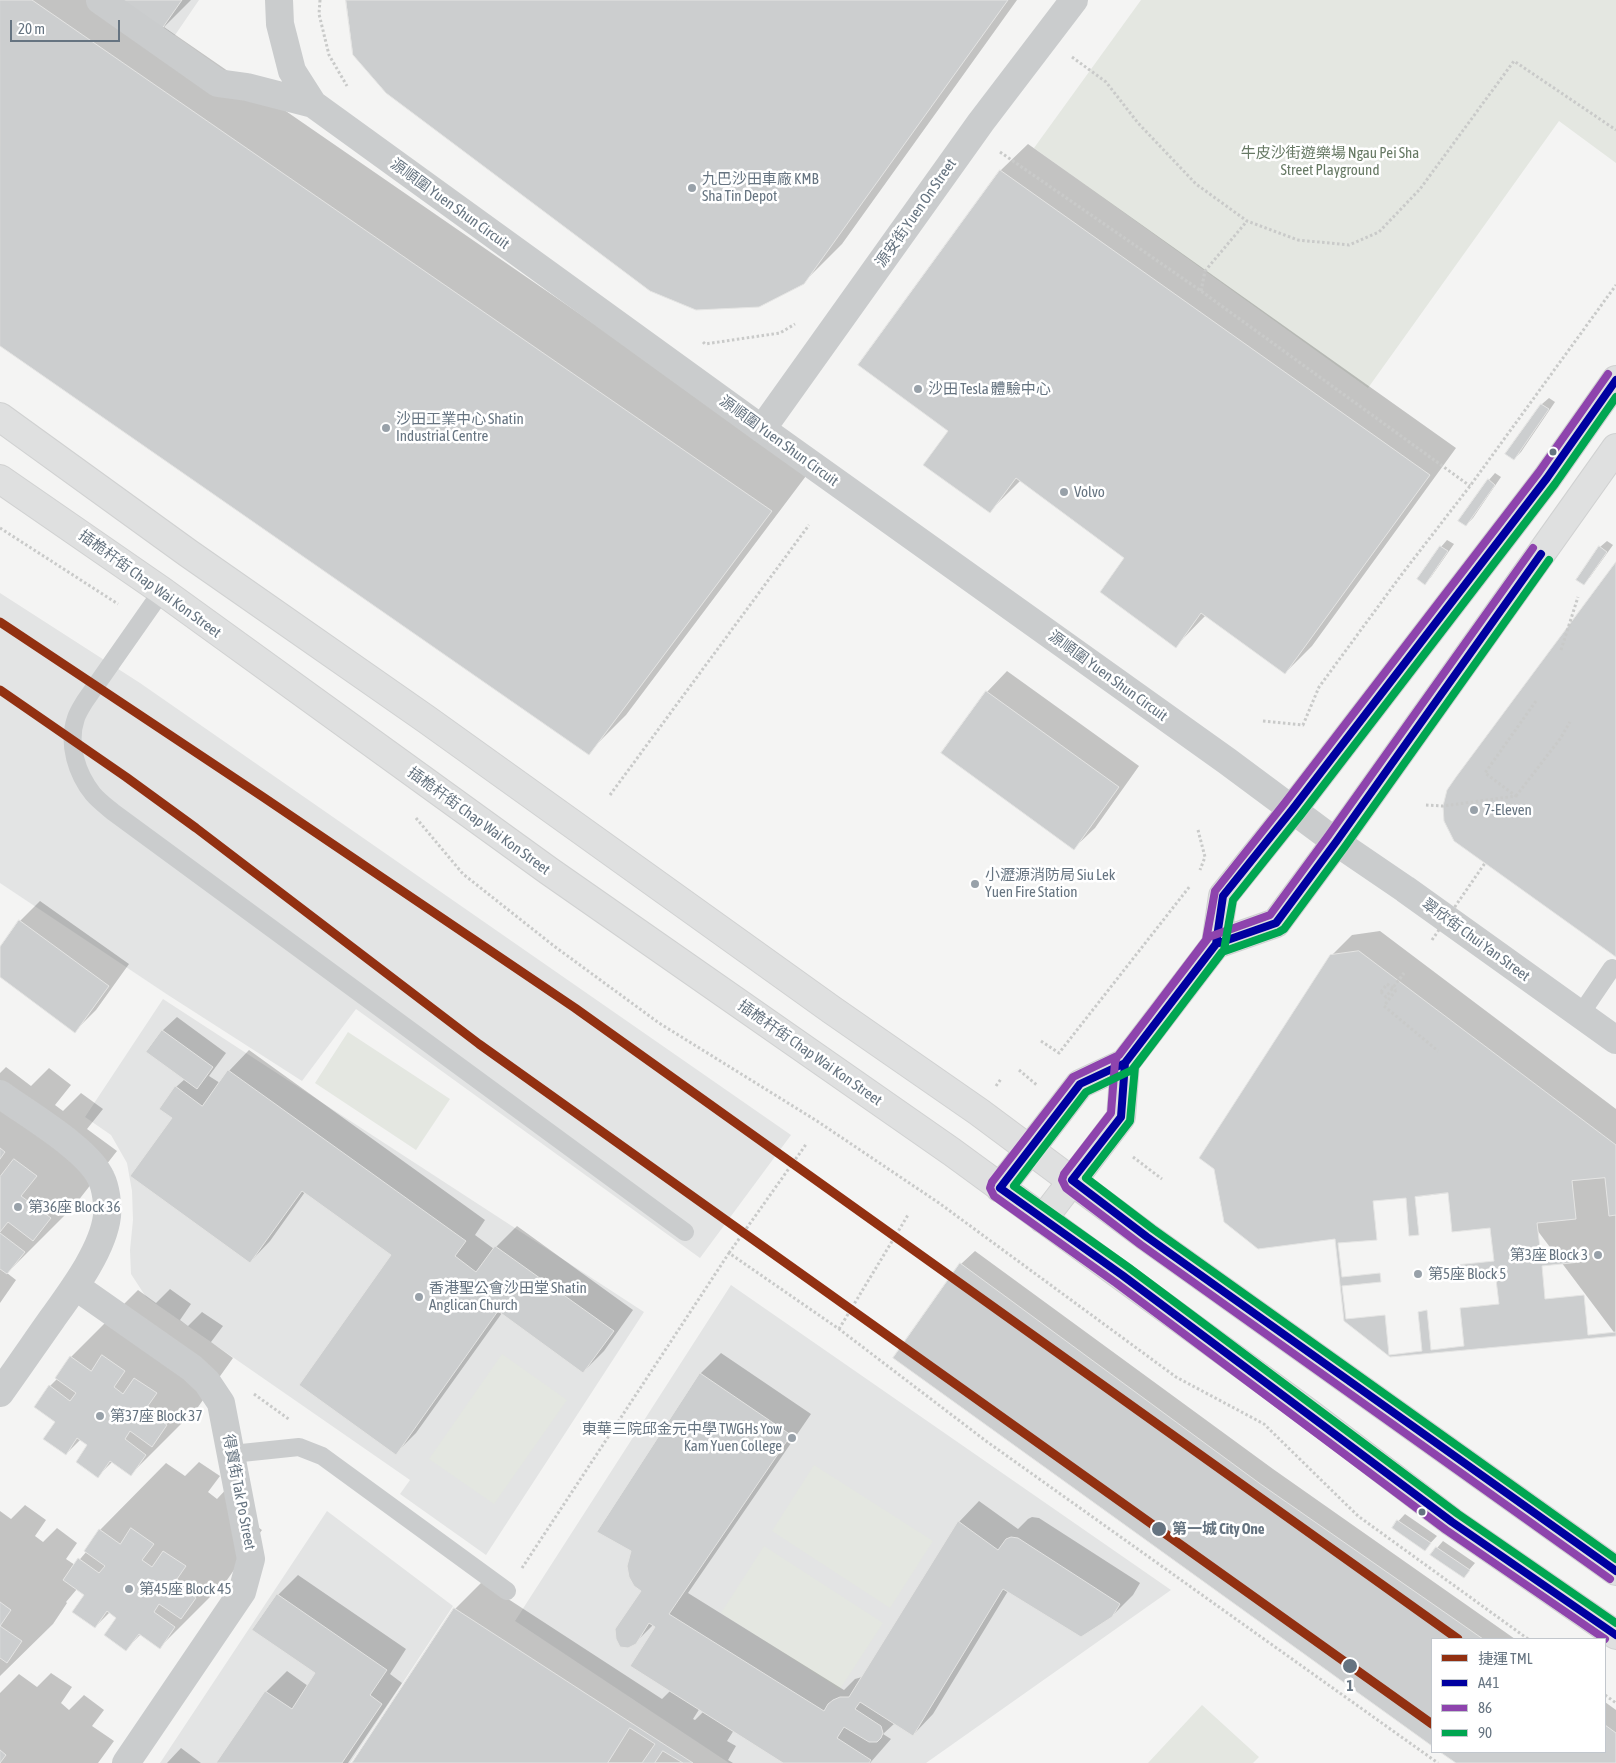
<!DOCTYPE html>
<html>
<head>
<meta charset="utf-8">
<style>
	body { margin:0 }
	#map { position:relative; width:1616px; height:1763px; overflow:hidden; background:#f4f4f3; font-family:"Asap Condensed","Noto Sans TC",sans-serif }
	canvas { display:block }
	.legend { position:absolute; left:1431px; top:1638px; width:175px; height:115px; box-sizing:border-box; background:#fff; border:1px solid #c2c7cd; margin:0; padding:6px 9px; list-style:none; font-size:15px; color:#667481 }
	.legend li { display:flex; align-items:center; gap:10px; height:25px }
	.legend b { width:25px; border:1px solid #c2c7cd }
	.scale { position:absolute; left:10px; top:20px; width:110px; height:22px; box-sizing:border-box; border:2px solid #667481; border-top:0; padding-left:6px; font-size:15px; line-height:18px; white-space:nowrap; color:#667481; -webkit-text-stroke:4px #fff; paint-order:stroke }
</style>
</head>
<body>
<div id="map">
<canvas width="1616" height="1763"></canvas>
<ul class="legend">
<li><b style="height:6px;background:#923011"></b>捷運 TML</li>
<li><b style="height:6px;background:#0000a0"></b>A41</li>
<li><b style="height:6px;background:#8e44ad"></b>86</li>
<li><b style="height:6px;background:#00a651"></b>90</li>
</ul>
<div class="scale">20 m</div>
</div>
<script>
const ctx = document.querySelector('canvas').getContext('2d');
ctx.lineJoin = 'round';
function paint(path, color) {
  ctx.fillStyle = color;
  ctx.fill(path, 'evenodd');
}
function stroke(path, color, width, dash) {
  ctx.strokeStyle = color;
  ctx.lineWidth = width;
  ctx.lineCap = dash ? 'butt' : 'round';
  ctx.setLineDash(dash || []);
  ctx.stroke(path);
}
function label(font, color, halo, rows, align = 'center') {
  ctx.font = font + ' "Asap Condensed","Noto Sans TC",sans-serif';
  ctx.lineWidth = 5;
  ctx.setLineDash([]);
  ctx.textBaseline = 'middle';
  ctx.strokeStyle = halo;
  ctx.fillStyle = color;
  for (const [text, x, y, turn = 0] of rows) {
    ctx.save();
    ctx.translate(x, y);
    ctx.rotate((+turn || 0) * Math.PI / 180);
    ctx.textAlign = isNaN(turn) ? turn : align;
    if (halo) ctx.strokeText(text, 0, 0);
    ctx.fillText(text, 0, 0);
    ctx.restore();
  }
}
const built = new Path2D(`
	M111,0h88l-28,41z
	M0,593l140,90 651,452 -91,123 -344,-249 -54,72 -134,-86 -168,-112z
	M163,999l481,313 -158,243 -86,-61 10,-14 -264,-183 -15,-23 -1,-24 3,-30 -1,-29 -5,-28 -16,-28 -26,-18z
	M731,1285l440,305 -245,173h-197l-214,-142z
	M327,1511l126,95 -103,157h-190z`);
const green = new Path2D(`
	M1141,0h475v163l-57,-42 -191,267 -334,-240z
	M348,1032l102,67 -34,51 -101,-67z
	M502,1354l65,46 -73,104 -65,-45z
	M814,1465l119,76 -43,67 -118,-77z
	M764,1546l119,77 -43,66 -119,-76z
	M1202,1705l57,52 -6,6h-105z`);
const shadow = new Path2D(`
	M0,0h191l-27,27 645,445 -183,243 -38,38 -588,-409z
	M347,0h670l-175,244 -39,39z
	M1028,144l428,304 -144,198 -27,27 -79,-58 -30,31 -50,-88 -105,-78 -31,31 -40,-80 -90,-66 141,-195z
	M1549,398l6,4 -34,50 -7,7 -7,-5 35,-50z
	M1495,473l6,4 -28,41 -7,7 23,-45z
	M1447,540l7,4 -23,33 -6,6 16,-36z
	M1607,541l6,4 -23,32 -6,7 16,-37z
	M1007,671l132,95 -44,62 -21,20 -131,-95 44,-61z
	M40,901l89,63 -33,46 -21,21 -75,-55v-27l20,-28z
	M1380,931l236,178v226l-285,-379 21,-21z
	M177,1017l49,36 -17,23 11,7 9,-12 20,-21 236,170 -10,15 19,14 23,-23 116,84 -29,41 -21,21 -81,-59 -86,120 -20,20 -3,-198 -88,-63 -35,49 -20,21 -77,-145 3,-30 9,-8 -37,-28 15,-21z
	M6,1067l25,19 18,-18 22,17 -16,20 8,6 18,-18 22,16 -16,20 30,22 -43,55 -67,67 9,7 -16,23v-230z
	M975,1251l298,218 242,170h-83v105l-241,-172 -230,-308z
	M170,1289l21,15 -11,16 8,6 14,-14 21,14 -12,16 22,16 -35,49 -67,67 -18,-13 -15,15 -9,-31 -8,-6 -15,15 -9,-32 -7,-36 8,-8 13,-21 67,-67 18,13z
	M721,1353l90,61 -123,179 156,97 11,-11 7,-2 97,-155 20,-21 39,28 10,-10 4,-2 7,1 101,65 -7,12 -21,21 -104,-25 -75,123 -20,21 -18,-12 -12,11 8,5 -21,24h-84l-52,-33 -7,11 9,5 -8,14 5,3h-380l102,-154 27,-27 180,117 9,-9 -14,-64 -3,-2 -19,19 7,-52 -9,-40 -34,-19 102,-159zM700,1708l4,3 -9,9 -2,-1z
	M199,1462l21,14 -12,16 9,7 14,-15 10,31 21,15 -35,50 -67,67 -19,-13 -15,15 -8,-31 -8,-6 -15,15 -9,-32 -9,-6 -11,13 1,1 -14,21 -53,52v-165l11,8 14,-14 21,15 -11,16 8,6 14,-14 20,15 -11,16 9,6 12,-14 13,-21 66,-67 19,13z
	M1405,1514l32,22 -12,13 -32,-22z
	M1443,1541l32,22 -11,13 -32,-22z
	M298,1575l108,74 -16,25 12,9 -54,80h-130l48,-71 21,-21 21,15 9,-13 -39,-78z
	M51,1673l21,14 -11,16 8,7 15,-15 20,15 -12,16 22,15 -16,22h-98v-70l19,-19 18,13z
	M1605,1702l11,8v53h-158l-15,-11h162z
	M181,1748l20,15h-34z`);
const building = new Path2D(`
	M0,0h32l740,511 -183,244 -589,-409z
	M111,0h71l-23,33z
	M346,0h662l-204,284 -45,23 -63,3 -46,-19 -264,-198 -33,-38z
	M1000,170l430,305 -145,199 -84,-61 -25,35 -76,-56 24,-34 -108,-80 -26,35 -67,-48 25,-34 -90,-66z
	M1541,404l8,5 -35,51 -9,-6z
	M1488,479l7,6 -29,41 -8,-5z
	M1440,546l8,5 -23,34 -8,-6z
	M1599,546l8,6 -23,33 -8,-5z
	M1616,562v395l-162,-116 -10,-20 -1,-15 4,-16 9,-13z
	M986,691l133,96 -45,63 -133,-97z
	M19,920l90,66 -34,47 -75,-56v-30z
	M1359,951l257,194v191l-226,21 -46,-36 -9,-82 -77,10 -34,-27 -10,-53 -15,-11 131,-203z
	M162,1030l51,37 -16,22 -51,-37z
	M228,1070l238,171 -11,15 21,16 19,-26 119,85 -31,42 -85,-62 -102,144 -97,-70 92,-130 -89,-64 -52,72 -120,-87 42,-58 -13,-9 16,-23 27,20z
	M0,1148l5,4 -5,7z
	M14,1159l23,17 -16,20 30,22 -18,23 -25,-19 -8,10v-55z
	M1605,1178l4,38 7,-1v117l-28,3 -4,-40 -39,4 -3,-33 38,-4v-9l-39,3 -4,-33 39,-4 -4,-38z
	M1448,1193l4,39 38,-4 4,33 -38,4 1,9 38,-3 4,33 -39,4 4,38 -33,4 -4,-40 -9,2 4,39 -33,4 -4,-40 -39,4 -4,-33 39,-4 -1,-9 -38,4 -4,-34 39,-3 -4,-39 33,-3 3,38 10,-1 -4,-38z
	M0,1233l25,19 -18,22 -7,-5z
	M960,1263l299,220 224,156h-51v107l-539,-388z
	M102,1355l23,16 -11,16 9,7 11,-16 23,15 -12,17 22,15 -15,22 -22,-16 -5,8 21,16 -15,21 -21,-15 -12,17 -22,-16 11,-17 -10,-7 -11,17 -23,-16 12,-17 -21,-15 15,-22 21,16 6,-8 -21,-15 15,-22 21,15z
	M700,1373l91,62 -122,179 155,97 4,-7 5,-4 7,-3h9l109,-176 40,29 8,-11 5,-2 7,1 102,66 -8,13 -31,20 -78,-48 -90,147 -53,-34 -5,7 26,17 2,7 -2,5 -4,4h-8l-25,-15 -7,11 34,22 -2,3h-86l-153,-97 25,-39 -6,-4 -13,21 -8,4 -8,-1 -4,-8 -1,-10 26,-38 -7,-5 -5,-9 -2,-11 4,-15 -34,-19z
	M1397,1520l34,23 -6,8 -33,-23z
	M131,1528l23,16 -12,16 10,7 11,-16 23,15 -11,16 21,16 -15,21 -22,-15 -5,8 21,15 -15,22 -21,-15 -13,17 -22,-16 12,-17 -9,-7 -12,17 -23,-16 12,-17 -21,-15 15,-22 21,15 6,-7 -21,-15 15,-22 21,15z
	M1436,1547l34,23 -6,8 -34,-23z
	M277,1594l110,76 -17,25 12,9 -40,59h-126l49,-72 27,18 23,-36 -63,-43z
	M0,1602l11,8 -11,16 22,15 -15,22 -7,-5z
	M454,1608l239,155h-341z
	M1605,1725l11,8v30h-160l-16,-11h165z
	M630,1728l25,16 -13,19h-34z
	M0,1750l6,5 -6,8z
	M663,1751l20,12h-28z`);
const path = new Path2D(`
	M320,0l-1,14 10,41 18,31
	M1072,57l34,25 32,41 58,61 51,37 51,19 51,5 30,-13 41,-43 94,-128 102,69
	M1000,152l201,139 269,195
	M1201,291l4,-20 42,-50
	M703,342l2,2 75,-11 15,-9
	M0,528l118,76
	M1561,650l17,-53
	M1263,721l40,4 16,-38 83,-113 68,-88 146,-201
	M610,795l199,-270
	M1516,796l44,-57 10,-17
	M1426,805l17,1 73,-10 -31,-23 51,-72
	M416,818l47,56 91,72 105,77 158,98 122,82 237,174 88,47 94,92 170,123
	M1198,830l7,27 -5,13
	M1396,990l-12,16 54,45
	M1381,992l5,5 18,-24
	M1041,1041l18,12 131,-167
	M1019,1070l19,16
	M996,1086l5,-7
	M1133,1157l29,22
	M729,1253l78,-110
	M839,1329l69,-114
	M254,1394l36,26
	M522,1568l207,-315 110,76 147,112 452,322
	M1605,1695l11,8`);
const lane = new Path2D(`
	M162,591l-77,110c-3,5 -7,11 -9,17 -9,26 1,56 17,76 6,7 14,13 20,18l572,420
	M1580,1015l32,-47
	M232,1454l67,-7 23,9 185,135`);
const street = new Path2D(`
	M100,0l118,83 29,4 66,17
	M279,0l1,24 12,47 21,33 449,325 465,332 109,81 69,47 211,151
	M762,429l219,-307 93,-122
	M0,1094c27,20 88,55 101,84 5,10 7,27 6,38 -4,34 -35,75 -55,103 -17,24 -34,49 -52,74
	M75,1286l117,82 15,14 14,21 30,156 -9,33 -116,171`);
const secondary = new Path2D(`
	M0,417l188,136 238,166 406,291 147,102 168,125 469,334
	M0,479l162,112 387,280 403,281 354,259 146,111 164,113
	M1216,944l60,-21 60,-81 280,-394
	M1000,1188l80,-104 45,-21 91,-119 7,-48 69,-86 255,-332 69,-98
	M1043,1219l78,-102 4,-54`);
const pathBridge = new Path2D(`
	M1432,940l53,-77
	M1381,992l6,-8 9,6`);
const bus1 = new Path2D(`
	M1616,380l-69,98 -255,332 -69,86 -7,48 -91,119 -45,21 -80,104 122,87 330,247 164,113
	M1541,554l-205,288 -60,81 -60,21 -91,119 -4,54 -49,63 75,57 469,334`);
const bus2 = new Path2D(`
	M1533,548l-205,288 -58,79 -61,22 -92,120 -2,5 -4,51 -47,61 -2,6 4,8 75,57 469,334
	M1605,1639l-159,-109 -330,-247 -122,-87 -4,-8 2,-6 81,-105 46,-22 87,-115 9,-49 69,-87 255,-332 69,-98`);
const bus3 = new Path2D(`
	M1616,397l-61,87 -255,332 -67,84 -9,50 -92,120 -46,22 -72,94 114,81 330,247 158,109
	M1549,560l-205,288 -60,81 -5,3 -57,20 -87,115 -5,54 -44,57 67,51 463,330`);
const metro1 = new Path2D(`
	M0,622l263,175 312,211 883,631
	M0,690l126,87 70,51 283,216 953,680`);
const markers = [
	[692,188,5,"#98a1a9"],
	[918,389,5,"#98a1a9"],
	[386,428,5,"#98a1a9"],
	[1553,452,4.5,"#667481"],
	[1064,492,5,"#98a1a9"],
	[1474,810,5,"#98a1a9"],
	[975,884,5,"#98a1a9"],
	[18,1207,5,"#98a1a9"],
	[1598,1255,5,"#98a1a9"],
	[1418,1274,5,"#98a1a9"],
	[419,1297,5,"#98a1a9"],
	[100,1416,5,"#98a1a9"],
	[792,1438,5,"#98a1a9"],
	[1422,1512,4.5,"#667481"],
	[1159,1529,8,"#667481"],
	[129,1589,5,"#98a1a9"],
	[1350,1666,8,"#667481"]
];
const parkNames = [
	["牛皮沙街遊樂場 Ngau Pei Sha",1330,153],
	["Street Playground",1330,170]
];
const poiNames = [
	["九巴沙田車廠 KMB",702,179],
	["Sha Tin Depot",702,196],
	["沙田 Tesla 體驗中心",928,389],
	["沙田工業中心 Shatin",396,419],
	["Industrial Centre",396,436],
	["Volvo",1074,492],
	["7-Eleven",1484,810],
	["小瀝源消防局 Siu Lek",985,875],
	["Yuen Fire Station",985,892],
	["第36座 Block 36",28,1207],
	["第3座 Block 3",1588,1255,"right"],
	["第5座 Block 5",1428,1274],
	["香港聖公會沙田堂 Shatin",429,1288],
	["Anglican Church",429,1305],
	["第37座 Block 37",110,1416],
	["東華三院邱金元中學 TWGHs Yow",782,1429,"right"],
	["Kam Yuen College",782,1446,"right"],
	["第45座 Block 45",139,1589]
];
const streetNames = [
	["源順圍 Yuen Shun Circuit",450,204,36],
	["源安街 Yuen On Street",916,213,-55],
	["源順圍 Yuen Shun Circuit",779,441,36],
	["插桅杆街 Chap Wai Kon Street",150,584,36],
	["源順圍 Yuen Shun Circuit",1108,676,36],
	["插桅杆街 Chap Wai Kon Street",479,821,36],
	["翠欣街 Chui Yan Street",1476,940,36],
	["插桅杆街 Chap Wai Kon Street",810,1053,35],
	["得寶街 Tak Po Street",239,1492,79]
];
const stopNames = [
	["第一城 City One",1172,1529],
	["1",1350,1686,"center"]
];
paint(built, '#e3e4e4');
paint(green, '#e4e7e1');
paint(shadow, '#0003');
paint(building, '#cccecf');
stroke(building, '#e4e4e3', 1);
stroke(secondary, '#d0d1d1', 30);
stroke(path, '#c9cac9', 3, [2.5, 2.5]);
stroke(lane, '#cacccd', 18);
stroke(street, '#cacccd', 28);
stroke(secondary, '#dfe0e0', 28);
stroke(pathBridge, '#c9cac9', 3, [2.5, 2.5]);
stroke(bus1, '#0000a0', 8);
stroke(bus2, '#8e44ad', 8);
stroke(bus3, '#00a651', 8);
stroke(metro1, '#923011', 9);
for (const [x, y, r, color] of markers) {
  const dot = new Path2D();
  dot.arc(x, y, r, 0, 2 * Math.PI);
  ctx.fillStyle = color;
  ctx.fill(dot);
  stroke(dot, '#fff', 2);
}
label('15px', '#677964', '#fff', parkNames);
label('15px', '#667481', '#fff', poiNames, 'left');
label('15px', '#667481', '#fff', streetNames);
label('bold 15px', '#667481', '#fff', stopNames, 'left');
</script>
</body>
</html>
